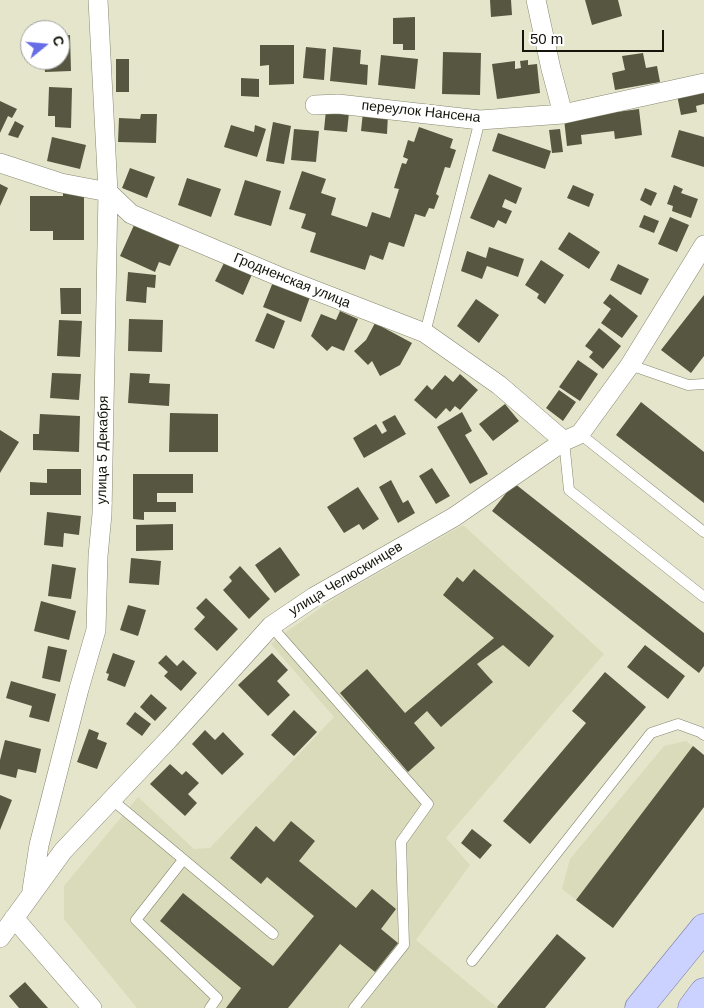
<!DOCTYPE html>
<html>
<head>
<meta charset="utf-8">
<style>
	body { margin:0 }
	#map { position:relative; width:704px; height:1008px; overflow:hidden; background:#e5e5cc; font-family:Helvetica,sans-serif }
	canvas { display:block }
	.north { position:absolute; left:20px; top:20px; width:50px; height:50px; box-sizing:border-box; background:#fff; border:1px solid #a1a19e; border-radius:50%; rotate:73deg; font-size:14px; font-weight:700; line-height:20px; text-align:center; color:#15150c }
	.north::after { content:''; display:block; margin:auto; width:18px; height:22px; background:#676de6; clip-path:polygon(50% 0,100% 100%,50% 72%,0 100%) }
	.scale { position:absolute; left:522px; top:30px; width:142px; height:22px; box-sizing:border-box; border:2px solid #15150c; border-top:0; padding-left:6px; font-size:15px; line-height:18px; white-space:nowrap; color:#15150c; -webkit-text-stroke:4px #fff; paint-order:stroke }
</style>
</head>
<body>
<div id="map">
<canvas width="704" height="1008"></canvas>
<div class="north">С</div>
<div class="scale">50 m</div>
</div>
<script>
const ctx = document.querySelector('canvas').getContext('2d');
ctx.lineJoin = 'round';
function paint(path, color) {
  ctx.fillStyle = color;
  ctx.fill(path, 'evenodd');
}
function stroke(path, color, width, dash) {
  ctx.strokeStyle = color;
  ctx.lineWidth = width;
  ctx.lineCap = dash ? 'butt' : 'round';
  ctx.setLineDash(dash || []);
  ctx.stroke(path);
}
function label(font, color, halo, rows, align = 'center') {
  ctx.font = font + ' Helvetica,sans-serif';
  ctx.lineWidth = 5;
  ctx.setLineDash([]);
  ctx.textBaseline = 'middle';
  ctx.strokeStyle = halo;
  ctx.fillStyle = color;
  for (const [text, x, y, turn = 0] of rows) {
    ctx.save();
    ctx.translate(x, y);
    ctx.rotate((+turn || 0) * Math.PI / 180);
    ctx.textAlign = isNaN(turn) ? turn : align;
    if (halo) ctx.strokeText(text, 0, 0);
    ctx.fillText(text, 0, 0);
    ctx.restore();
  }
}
const built = new Path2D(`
	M463,525l141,129 -158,184 24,27 -54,75 82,68h-361l-73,-89v-33l74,-89 56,52 16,-1 124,-131 -63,-73 5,-5 62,-43z
	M686,741l18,14v52l-91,121 -51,-39 8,-30 94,-113z`);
const building = new Path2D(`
	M490,0h21l1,15 -21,2z
	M585,0h33l4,16 -30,9z
	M415,17v33h-12v-6h-10v-26z
	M70,35l1,36 -26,1 -1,-12h16v-24z
	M260,45h34v39l-25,1v-20l-9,1z
	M306,47l20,2 -2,31 -21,-2z
	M333,47l28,3 -1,14 8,1 -1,20 -37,-4z
	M443,52l38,1 -1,42 -38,-1z
	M643,53l3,15 11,-2 3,16 -45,8 -3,-17 13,-3 -3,-14z
	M381,55l37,4 -3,30 -37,-4z
	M116,59h13v33h-13z
	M528,60v5l9,-1 3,29 -43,6 -5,-35 23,-3v8l6,-1 -1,-7z
	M241,78l18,1v18l-18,-1z
	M49,87l23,1 -1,40 -16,-1v-11h-7z
	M704,89v15l-8,2 1,6 -16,3 -4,-20z
	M0,101l17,8 -5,9 -4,-2 -8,17z
	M639,109l3,26 -27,4 -1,-8 -33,4 1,9 -15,2 -3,-27z
	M326,110l23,3 -2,19 -23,-2z
	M363,112l25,2 -1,20 -26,-3z
	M141,114h16l-1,29 -38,-1 1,-24 21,1z
	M15,121l9,5 -6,12 -10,-3z
	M273,122l18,4 -7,38 -18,-3z
	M231,125l23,7 1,-7 11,4 -9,28 -33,-10z
	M419,127l34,12 -3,9 6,2 -6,18 -5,-1 -9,27 3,2 -5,13 -5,-1 -4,9 -10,-3 -11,33 -15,-5 -6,18 -13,-5 -5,15 -55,-18 6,-19 -15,-5 5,-14 -17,-5 13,-38 24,8 -5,14 15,5 -5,17 36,12 5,-15 18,6 9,-29 -5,-1 8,-25 4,1 2,-5 -5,-2 5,-17 6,2z
	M294,129l25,2 -3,31 -25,-2z
	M560,129l3,23 -11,1 -3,-23z
	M679,130l25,7v30l-33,-10z
	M498,133l53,18 -6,18 -53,-18z
	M52,137l34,8 -6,24 -33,-8z
	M130,168l25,9 -8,21 -25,-10z
	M489,174l33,14 -6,16 -11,-5 -3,8 10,4 -6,13 -8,-4 -4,8 -24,-10z
	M187,178l34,11 -10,28 -33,-12z
	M245,180l36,11 -10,35 -37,-11z
	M0,184l8,4 -8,18z
	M573,185l21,9 -5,13 -22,-9z
	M674,185l9,4 -2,4 17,6 -7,19 -19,-7 1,-5 -6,-2z
	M645,188l12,5 -6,13 -11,-6z
	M63,190h21v50h-31v-9h-23v-35h33z
	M644,215l15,6 -5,12 -15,-6z
	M670,217l19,8 -12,27 -19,-8z
	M135,223l45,21 -10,22 -11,-4 -4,10 -35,-16z
	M569,232l31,20 -11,17 -31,-20z
	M489,247l35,12 -6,18 -31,-11 -5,13 -21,-8 6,-20 19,7z
	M226,259l27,13 -10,23 -28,-14z
	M541,260l23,15 -19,29 -8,-6 2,-4 -14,-9z
	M618,264l31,15 -8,16 -31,-15z
	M128,272l28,3 -1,13 -8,-1 -1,16 -20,-2z
	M273,282l37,15 -9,25 -38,-15z
	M60,288h21v26h-20z
	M610,294l28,22 -16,22 -21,-15 10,-14 -8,-6z
	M704,295v61l-13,17 -30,-23z
	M476,299l23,16 -20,28 -22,-17z
	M340,311l18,8 -14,32 -12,-5 -5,5 -16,-15 10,-22 15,6z
	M267,313l18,8 -11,28 -19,-8z
	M129,319l34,1 -1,32 -34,-1z
	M59,320l23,1 -2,36 -23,-1z
	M375,323l37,20 -12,22 -20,11 -8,-15 -4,4 -14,-14 12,-11z
	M599,328l22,18 -18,23 -14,-12 4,-5 -8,-6z
	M578,360l20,14 -18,27 -21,-14z
	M52,373l29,1 -2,26 -29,-2z
	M130,373l20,1 -1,9 21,1 -1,22 -41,-3z
	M460,374l18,16 -18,20 -5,-4 -5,6 -4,-4 -10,11 -22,-19 13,-15 5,5 13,-15 8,7z
	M559,390l17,12 -13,19 -17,-13z
	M641,402l63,50v51l-88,-68z
	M505,404l14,17 -26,20 -14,-17z
	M462,412l10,19 -7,4 23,39 -18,10 -33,-57z
	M170,413l48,1v38h-49z
	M40,414l40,2 -1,36 -46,-2v-16h6z
	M395,415l11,19 -42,24 -11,-20 23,-14 6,10 5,-3 -5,-9z
	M0,430l19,12 -19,31z
	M432,468l18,28 -14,8 -17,-28z
	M47,469h34v26h-51v-13l17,1z
	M133,474h60v19h-36v9h19v10h-32v8l-11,-1z
	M391,480l12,23 5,-3 7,13 -17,10 -19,-36z
	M514,483l190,150v33l-5,7 -207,-162z
	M358,487l21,32 -16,11 -4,-6 -15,9 -17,-26z
	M47,512l34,4 -2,19 -15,-2 -1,14 -19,-2z
	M173,524v26l-37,1v-26z
	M280,547l20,28 -25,18 -20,-28z
	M131,558l30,3 -2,24 -30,-2z
	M52,564l24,4 -5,31 -23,-3z
	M240,566l30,33 -21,20 -26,-29 9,-9 -3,-4z
	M474,569l80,67 -25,31 -26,-22 -26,19 16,18 -52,45 -14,-16 -13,12 21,25 -27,24 -68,-79 27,-24 38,44 89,-75 -51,-43 14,-18 6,5z
	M206,598l32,31 -21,22 -23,-22 11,-12 -9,-9z
	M41,601l35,10 -7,29 -35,-9z
	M128,605l18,5 -8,26 -18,-6z
	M645,645l40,31 -17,23 -41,-32z
	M48,646l19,4 -7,32 -18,-4z
	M113,653l22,8 -10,26 -18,-7 2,-6 -3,-1z
	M272,653l16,17 -11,11 13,14 -22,21 -30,-31z
	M166,655l11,11 6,-6 14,13 -16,18 -17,-15 4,-4 -10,-9z
	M605,672l41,35 -116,137 -27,-23 83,-98 -14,-12z
	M11,681l45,13 -7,28 -20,-5 3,-11 -26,-8z
	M151,694l16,14 -12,13 -15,-14z
	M294,710l23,22 -23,24 -23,-21z
	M135,712l16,12 -9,12 -16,-12z
	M89,729l10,4 -2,6 10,4 -10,26 -20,-7z
	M205,730l10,10 8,-8 21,22 -22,21 -30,-31z
	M5,740l36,9 -5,24 -18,-4 -2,9 -16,-4v-14z
	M693,746l11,9v52l-91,121 -37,-28z
	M170,764l12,11 4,-4 13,12 -11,11 9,9 -12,13 -35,-32z
	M0,795l12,5 -12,30z
	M291,821l24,20 -16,20 57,47 16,-19 24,20 -15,20 17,14 -23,29 -35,-28 -52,64h-62l15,-20 -81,-67 23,-28 90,73 41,-50 -47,-39 -6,7 -31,-26 26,-32 18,16z
	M472,829l20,16 -12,14 -19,-16z
	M557,934l29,24 -41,50h-47l-1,-1z
	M25,982l23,26h-29l-10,-12z`);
const service = new Path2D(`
	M425,333l55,-213
	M630,365l58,20 16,-1
	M580,434l124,98
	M564,441l5,49 135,107
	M271,626l157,178 -27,38 3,103 -50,63
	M111,799l162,135
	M183,860l-47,60 81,78 -7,10
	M472,961l179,-228 27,-9 22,8 4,3`);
const minor = new Path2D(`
	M536,0l15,69 12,45
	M315,105l23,-1 142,16 83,-6 141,-31
	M0,163l61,20 47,9 23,22 147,62 147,57 74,52 65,56
	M32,890l7,-45 40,-156 17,-59 2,-74 4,-42 6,-322 -10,-192
	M14,918l78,90
	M0,938l63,-87 106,-112 102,-113 43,-29 140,-80 110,-76 16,-7 50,-69 74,-120`);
const primary = new Path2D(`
	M639,1008l65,-80
	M692,1008l12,-16`);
const streetNames = [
	["переулок Нансена",421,112,6],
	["Гродненская улица",292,281,22],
	["улица 5 Декабря",103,450,-89],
	["улица Челюскинцев",346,579,-31]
];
paint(built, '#dadbba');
paint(building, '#575741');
stroke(service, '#878770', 11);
stroke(minor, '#878770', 20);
stroke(primary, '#757caa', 29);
stroke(service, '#fff', 10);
stroke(minor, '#fff', 19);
stroke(primary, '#cbd2ff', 28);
label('14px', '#15150c', '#fff', streetNames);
</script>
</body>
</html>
